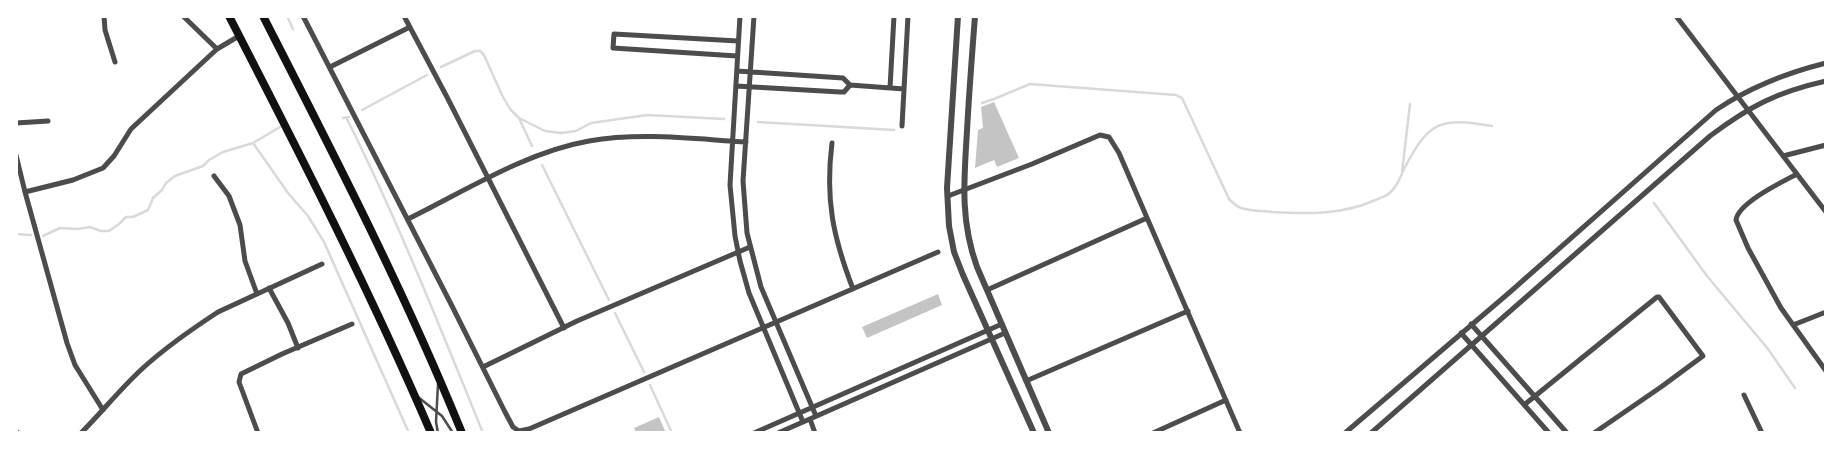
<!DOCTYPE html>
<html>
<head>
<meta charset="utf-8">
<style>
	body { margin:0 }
	#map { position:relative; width:1842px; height:449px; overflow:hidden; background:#fff; font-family:"PT Sans",sans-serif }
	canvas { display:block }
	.frame { position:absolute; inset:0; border:18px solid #fff; pointer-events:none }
</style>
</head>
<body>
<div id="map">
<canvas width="1842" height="449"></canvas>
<div class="frame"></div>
</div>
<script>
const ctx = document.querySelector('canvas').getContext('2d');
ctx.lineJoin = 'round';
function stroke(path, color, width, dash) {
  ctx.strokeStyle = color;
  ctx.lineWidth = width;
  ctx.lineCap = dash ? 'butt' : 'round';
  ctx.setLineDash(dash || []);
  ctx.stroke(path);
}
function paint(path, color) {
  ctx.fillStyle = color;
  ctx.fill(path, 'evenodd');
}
const stream = new Path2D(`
	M287,16l6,13
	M441,67l34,-16h5l4,4 18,40 8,14 9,9 26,13 16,2 15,-2 15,-8 56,-8 77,4
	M982,103l12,-4 36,-15 146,11 6,3 47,101c4,4 7,7 12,9 10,3 21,3 31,4 34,2 69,3 101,-11 5,-2 10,-4 14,-6 9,-6 13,-17 17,-26 25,-48 36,-52 88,-43
	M362,110l65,-35
	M343,118l6,-1
	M519,118l13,28
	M347,119c51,102 93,208 136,314
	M758,122l136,8
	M253,143l35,50 20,23 16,26 85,191
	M542,165l67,135
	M1402,172l8,-68
	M1654,203l53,73 61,73 27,39
	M16,234l15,1
	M43,236l17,-8 18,1 12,-2 11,4h8l10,-7 7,-7h7l15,-7 5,-12 9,-8 4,-7 9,-7 28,-10 6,-6 14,-8 30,-9 27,-16
	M615,313l29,59
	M650,385l22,48`);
const building = new Path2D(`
	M994,102l25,56 -22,9 -3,-7 -19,8 3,-38 5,-2 -2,-21z
	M938,294l4,11 -75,33 -5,-11z
	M659,417l7,16h-30l-2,-5z`);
const service = new Path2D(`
	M418,397l24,19 11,17
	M438,433l-2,-11 2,-38`);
const minor = new Path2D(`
	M104,16l1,14 10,32
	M183,16l34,33
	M303,16l149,290 53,106 8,15 6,4 10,-2 409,-177
	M404,16l44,83 116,229
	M740,16l-10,169 5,51 5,25 9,32 54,129
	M754,16l-11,165 4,52 14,54 55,129
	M1676,16l150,196
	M737,56l-124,-8 1,-14 124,7
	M330,67l80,-40
	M737,71l106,7 7,7
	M850,85l54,4
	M736,86l104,6h4l6,-7
	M890,88l4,-72
	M16,123l32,-2
	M902,126l6,-110
	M832,143c-7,56 1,94 21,146
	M16,155l9,37 42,151 8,22 28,45
	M1783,156l43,-11
	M1797,174c-15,8 -59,29 -61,46l12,28 33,60 45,63
	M214,176l15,20 11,29 5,36 12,33
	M25,192l48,-12 30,-12 11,-12 17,-27 86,-80 22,-13
	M948,196l84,-32 68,-29 9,2 10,16 121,280
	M408,219c57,-28 118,-67 181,-78 52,-9 105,-2 157,1
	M269,288l19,35 10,25
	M987,290l160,-72
	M1471,324l96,109
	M1793,325l33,-13
	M1461,333l88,100
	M483,367l94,-46 173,-74
	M1026,381l162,-70
	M1744,395l18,38
	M1524,405l133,-108h2l44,59 -42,31 -67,46
	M810,419l5,14
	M16,431l2,2
	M81,433c21,-21 40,-45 62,-65 23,-21 49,-39 75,-56l104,-48
	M258,433l-19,-51 2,-8 41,-20 70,-30
	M754,433l248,-109
	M778,433l227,-100
	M1153,433l73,-33
	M1345,433l165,-141 206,-182c34,-23 70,-37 110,-47
	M1371,433l339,-297c40,-30 67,-44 116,-55`);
const tertiary = new Path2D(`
	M958,16l-11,172 2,38 5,26 9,23 71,158
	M975,16c-3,39 -6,77 -8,115 -3,49 -7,89 10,136l72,166`);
const trunk = new Path2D(`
	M229,16c71,138 141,275 202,417
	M263,16c70,137 141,274 199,417`);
stroke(stream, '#d9d9d9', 2.5);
paint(building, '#c4c4c4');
stroke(service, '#4c4c4c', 2.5);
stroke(minor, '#4c4c4c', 5);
stroke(tertiary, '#4c4c4c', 6);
stroke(trunk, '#111', 8);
</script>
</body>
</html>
